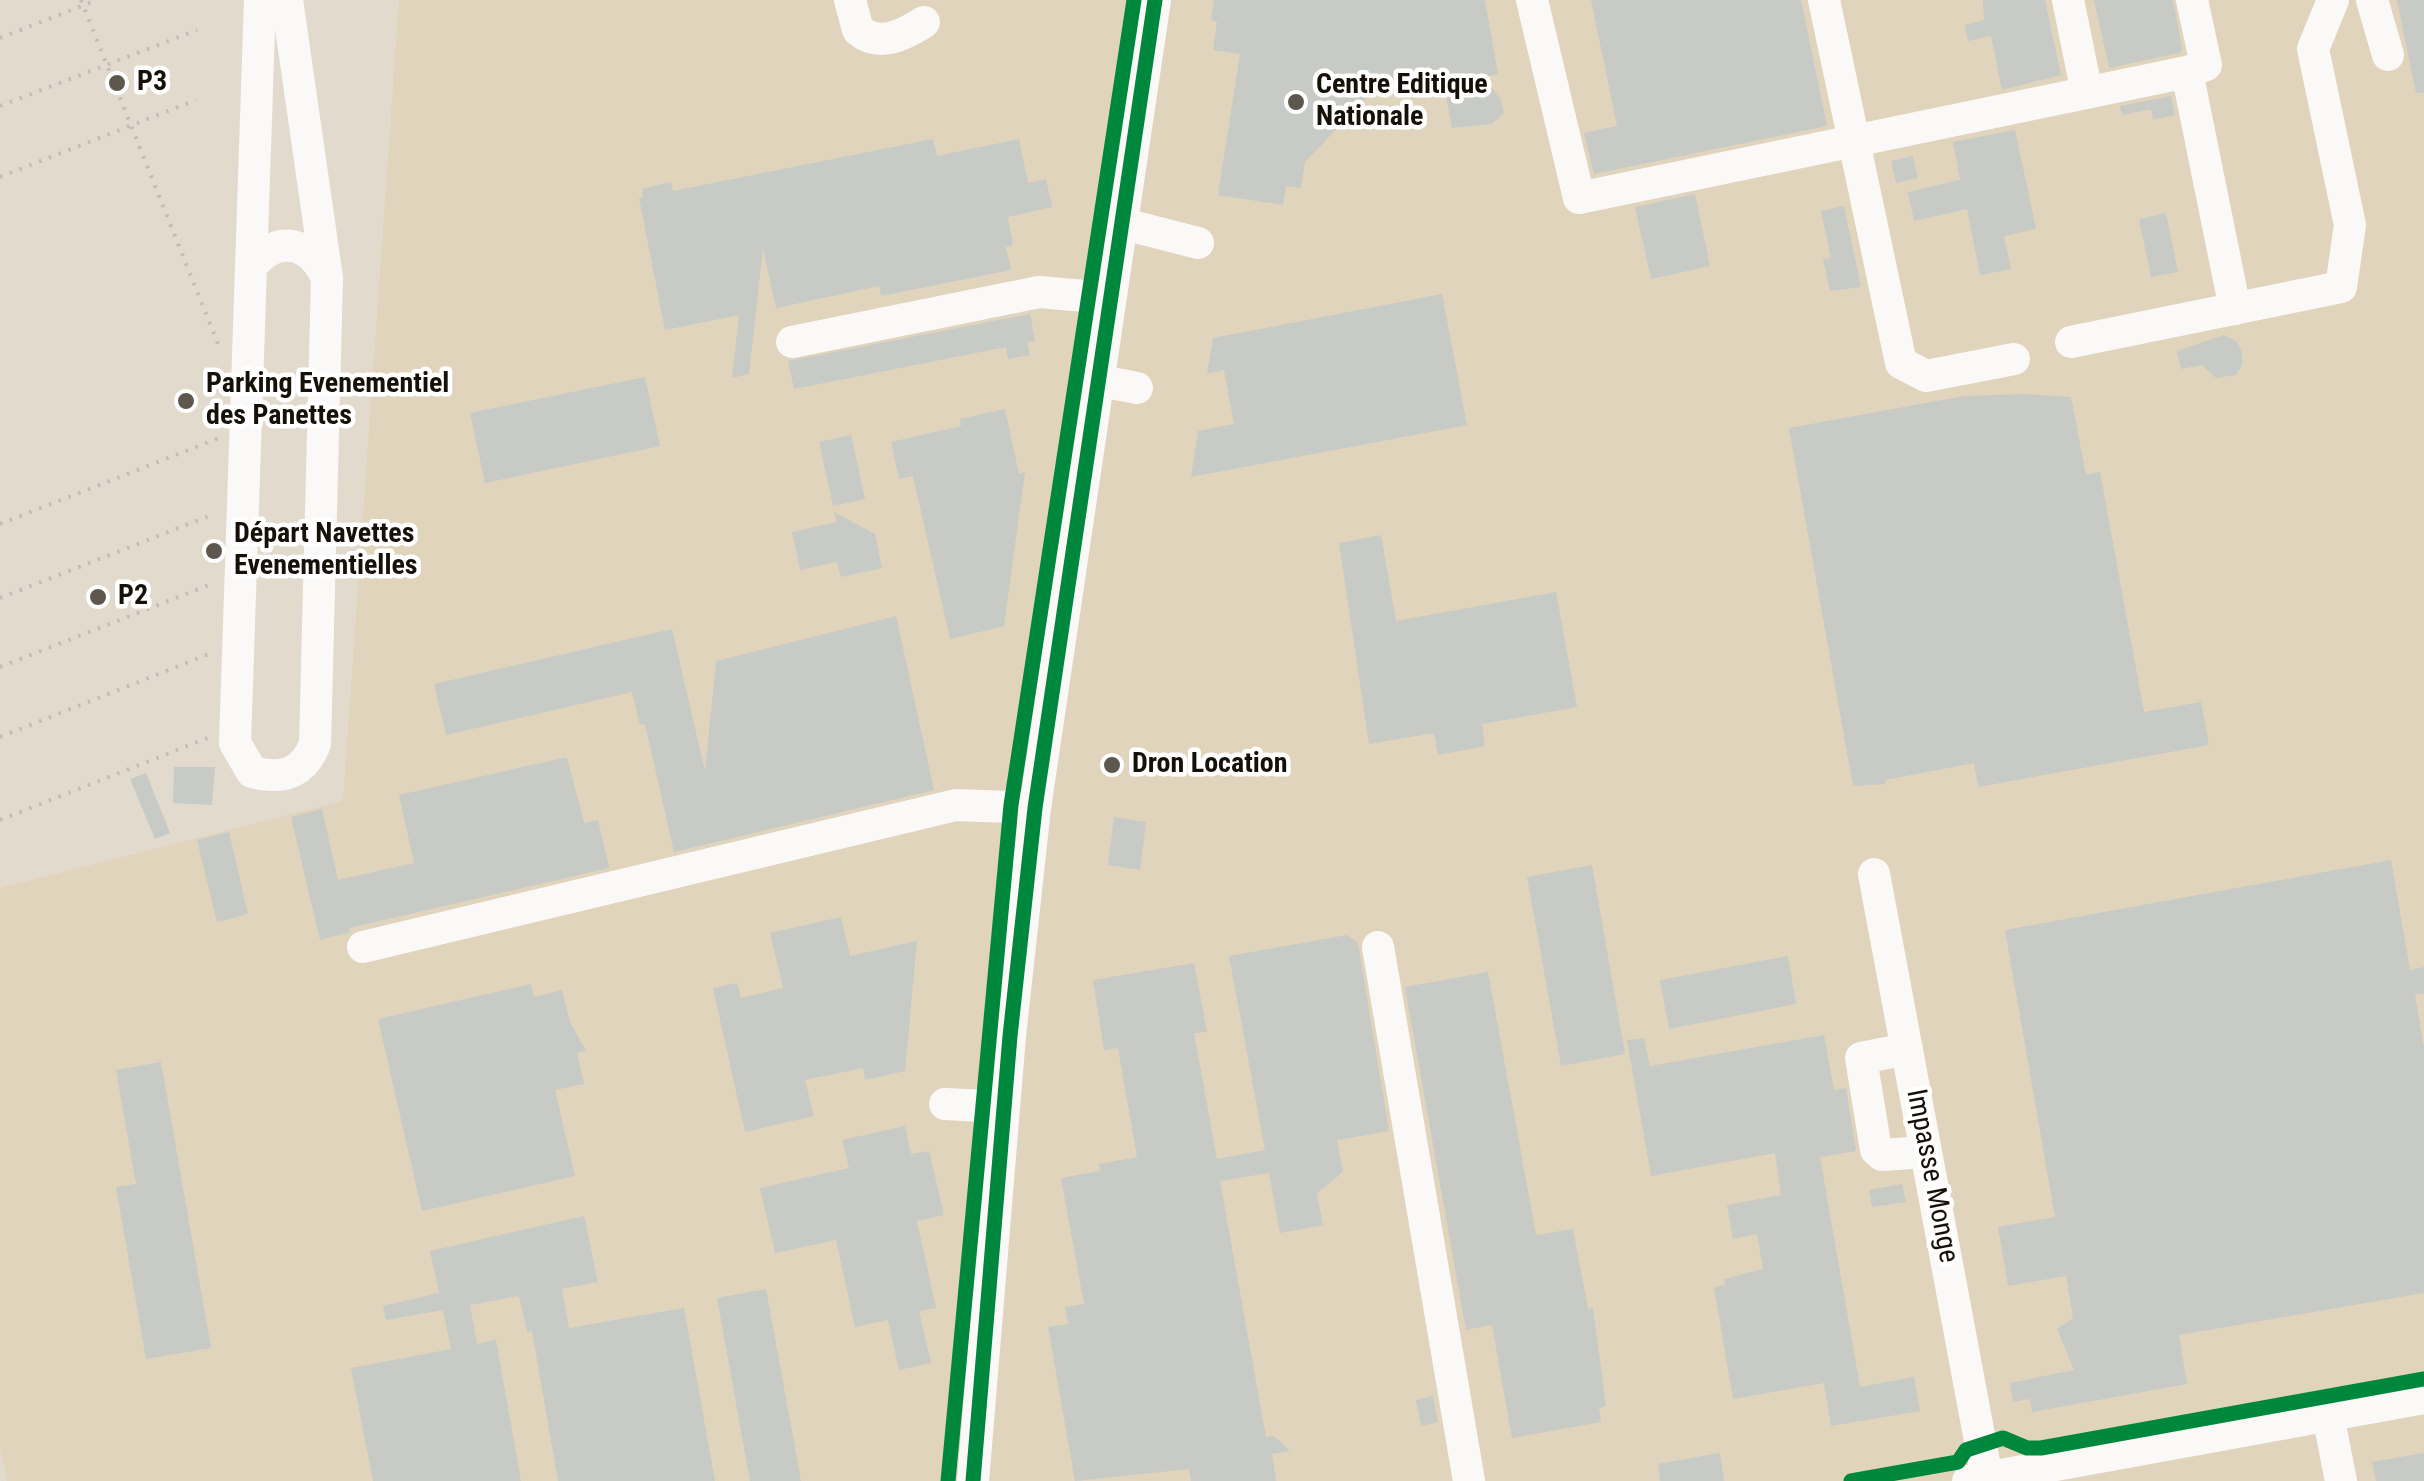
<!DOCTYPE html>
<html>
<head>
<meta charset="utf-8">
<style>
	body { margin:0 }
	canvas { display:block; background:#e2dacc }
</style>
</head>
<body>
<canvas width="2424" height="1481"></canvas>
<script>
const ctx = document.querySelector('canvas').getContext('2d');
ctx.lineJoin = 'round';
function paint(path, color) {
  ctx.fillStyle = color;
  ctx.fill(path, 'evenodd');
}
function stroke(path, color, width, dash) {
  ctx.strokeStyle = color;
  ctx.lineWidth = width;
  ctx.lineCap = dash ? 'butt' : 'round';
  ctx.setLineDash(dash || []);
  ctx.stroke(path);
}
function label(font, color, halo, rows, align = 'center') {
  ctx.font = font + ' "Roboto Condensed",sans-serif';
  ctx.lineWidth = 9;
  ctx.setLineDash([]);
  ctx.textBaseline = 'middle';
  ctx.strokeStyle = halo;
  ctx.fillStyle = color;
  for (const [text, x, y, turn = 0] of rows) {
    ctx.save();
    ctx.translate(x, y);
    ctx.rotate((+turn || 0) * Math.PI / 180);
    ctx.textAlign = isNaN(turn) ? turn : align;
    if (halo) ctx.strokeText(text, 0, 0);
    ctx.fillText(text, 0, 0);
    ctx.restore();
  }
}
const built = new Path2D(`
	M399,0h2025v1481h-2417l-7,-38v-555l343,-87z`);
const building = new Path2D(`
	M1214,0h271l13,74 -15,3 18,23 3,13 -13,11 -39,4 -8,-44 -77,13 -62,65 -4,26 -15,-2 -3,19 -65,-10 22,-141 -27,-4 4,-28 -6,-2z
	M1591,0h210l26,126 -233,48 -10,-41 33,-7z
	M1983,0h62l16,75 -59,15 -11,-54 -23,5 -3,-16 19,-5z
	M2094,0h79l9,49 -3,4 -70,15z
	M2397,0h27v93h-8z
	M2171,96l4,19 -22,5 -2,-11 -29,6 -2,-9z
	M2015,130l21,99 -32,7 7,33 -31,6 -13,-66 -53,12 -6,-29 52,-12 -7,-38z
	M933,139l4,17 82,-17 9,44 18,-4 6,28 -44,10 5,28 -7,2 5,23 -130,26 -2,-10 -103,22 -13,-59 -14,125 -17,4 7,-63 -74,15 -26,-132 4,-1 -1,-8 29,-7 2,9z
	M1913,156l5,22 -22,5 -5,-22z
	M1695,194l15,72 -59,13 -16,-72z
	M1844,206l17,81 -31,4 -7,-32 8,-1 -10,-47z
	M2166,213l12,59 -27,5 -12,-58z
	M1442,294l25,131 -276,52 7,-46 36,-7 -10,-54 -17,4 6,-36z
	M1030,314l5,27 -8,1 3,13 -22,4 -2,-12 -212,42 -6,-28z
	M2224,335l12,6 6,11v13l-6,10 -20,3 -14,-13 -21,4 -4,-18z
	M645,377l15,69 -175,37 -15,-70z
	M2023,394l48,3 15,78 14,-3 44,240 57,-10 8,43 -231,42 -4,-24 -89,17 1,4 -33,2 -64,-358 175,-32z
	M1005,409l14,65 6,-2 -21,154 -54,13 -37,-163 -14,3 -8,-37 70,-16 -1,-7z
	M851,435l14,64 -32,7 -14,-64z
	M834,512l41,22 7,34 -41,9 -4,-15 -37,8 -8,-38 45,-10z
	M1381,535l15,86 160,-29 21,115 -95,17 3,22 -47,9 -4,-22 -65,11 -30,-201z
	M896,616l38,174 -260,62 -29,-128 -5,1 -8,-33 -186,43 -12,-51 238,-55 33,142 11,-110z
	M567,757l17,66 14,-3 11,48 -260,60 1,4 -30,8 -29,-123 31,-8 16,71 76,-17 -15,-68z
	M174,767h41l-3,38 -39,-2z
	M146,773l24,60 -15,6 -25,-60z
	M1114,817l32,5 -6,48 -32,-5z
	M229,832l19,82 -31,8 -20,-82z
	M2391,860l19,110 14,-3v26l-9,1 9,54v245l-245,42 8,49 -155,28 -2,-13 -17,3 -3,-19 64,-13 -17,-41 16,-11 -7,-42 -58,10 -10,-59 57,-10 -50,-287z
	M1592,865l33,189 -64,12 -34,-189z
	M841,917l9,39 67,-15 -12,130 -40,9 -2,-12 -58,12 9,36 -69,16 -32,-144 24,-5 4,15 42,-10 -13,-55z
	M1347,935l11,8 31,188 -52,9 6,32 -26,21 6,32 -43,8 -11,-60 -49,8 46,256 8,-1 16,15 -18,3 4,27h-85l-2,-12 -114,12 -27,-154 20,-3 -3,-17 19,-3 -23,-126 39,-7 -1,-7 38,-7 -19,-109 -14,2 -11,-70 101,-17 13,69 -13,1 23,126 48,-9 -36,-194z
	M1788,956l8,48 -127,25 -9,-49z
	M1488,972l48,263 37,-6 15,80 5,-1 13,98 -7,2 2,14 -89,16 -20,-113 -26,5 -61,-343z
	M531,984l3,13 28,-7 8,32 16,29 -9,2 7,31 -29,6 20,86 -153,35 -44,-192z
	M1824,1035l10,55 12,-2 10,63 -36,6 40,230 54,-10 6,34 -89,15 -7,-43 -91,16 -19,-112 12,-2 -2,-6 39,-10 -6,-35 -24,5 -6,-34 54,-10 -6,-42 -124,23 -24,-136 17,-2 6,28z
	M161,1062l50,286 -65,11 -30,-172 20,-3 -20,-114z
	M905,1126l6,28 18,-3 15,64 -27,6 19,87 -17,3 12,52 -32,7 -11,-50 -33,7 -19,-87 -61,13 -15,-65 89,-20 -7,-28z
	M1902,1184l4,18 -34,5 -3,-17z
	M584,1216l14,66 -36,7 7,39 115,-20 31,173h-157l-26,-150 -5,1 -8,-36 -49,9 7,39 19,-4 25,141h-148l-22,-113 100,-19 -8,-39 -57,10 -3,-14 56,-13 -9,-42z
	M766,1289l35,192h-51l-33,-183z
	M1433,1396l5,26 -17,4 -5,-26z
	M1720,1453l4,28h-64l-2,-17z
	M2424,1453v28h-48l-4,-19z`);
const path = new Path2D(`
	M81,0l139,349
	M0,38l97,-38
	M0,106l197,-76
	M0,177l196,-77
	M0,524l219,-86
	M0,598l214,-84
	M0,667l214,-84
	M0,737l209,-83
	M0,820l210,-83`);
const minor = new Path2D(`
	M260,0l-25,743 17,29c31,8 51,2 63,-28l12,-466 -40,-278
	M850,0l8,30c21,18 46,5 66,-8
	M1532,0l47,198 608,-126 48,237
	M1824,0l77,363 25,13 88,-17
	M2068,0l19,93
	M2372,0l16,55
	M2187,72l19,-7 -14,-65
	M1120,223l78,20
	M252,265c27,-32 59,-22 75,13
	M792,342l247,-50 69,6
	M2071,342l270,-55 9,-62 -37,-176 20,-49
	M1095,380l42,8
	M1874,874l113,604
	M363,947l593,-142 79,3
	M1378,947l91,534
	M1907,1049l-46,9 15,92 6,5 44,-3
	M945,1104l59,3
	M2328,1415l13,66
	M973,1481l37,-445 25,-228 120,-808
	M1968,1481l456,-83`);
const cycleway = new Path2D(`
	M948,1481l63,-676 123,-805
	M973,1481l37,-445 25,-228 120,-808
	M1851,1481l107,-19 8,-12 37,-12 24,10h14l383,-69`);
const markers = [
	[117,83,10,"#5d574d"],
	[1296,102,10,"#5d574d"],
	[186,401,10,"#5d574d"],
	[214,551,10,"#5d574d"],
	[98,597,10,"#5d574d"],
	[1112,765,10,"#5d574d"]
];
const poiNames = [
	["P3",137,83],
	["Centre Editique",1316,86],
	["Nationale",1316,118],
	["Parking Evenementiel",206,385],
	["des Panettes",206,417],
	["Départ Navettes",234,535],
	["Evenementielles",234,567],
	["P2",118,597],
	["Dron Location",1132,765]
];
const streetNames = [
	["Impasse Monge",1931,1176,79]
];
paint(built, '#e1d4bd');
paint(building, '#c7cac5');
stroke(path, '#bfbdb8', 4, [2.5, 8]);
stroke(minor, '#fbf9f7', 32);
stroke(cycleway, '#00873e', 15);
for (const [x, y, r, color] of markers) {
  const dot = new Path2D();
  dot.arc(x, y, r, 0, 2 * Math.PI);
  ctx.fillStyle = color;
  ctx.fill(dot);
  stroke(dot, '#fff', 4);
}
label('bold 28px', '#151008', '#fff', poiNames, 'left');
label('28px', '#151008', '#fff', streetNames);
</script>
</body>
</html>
